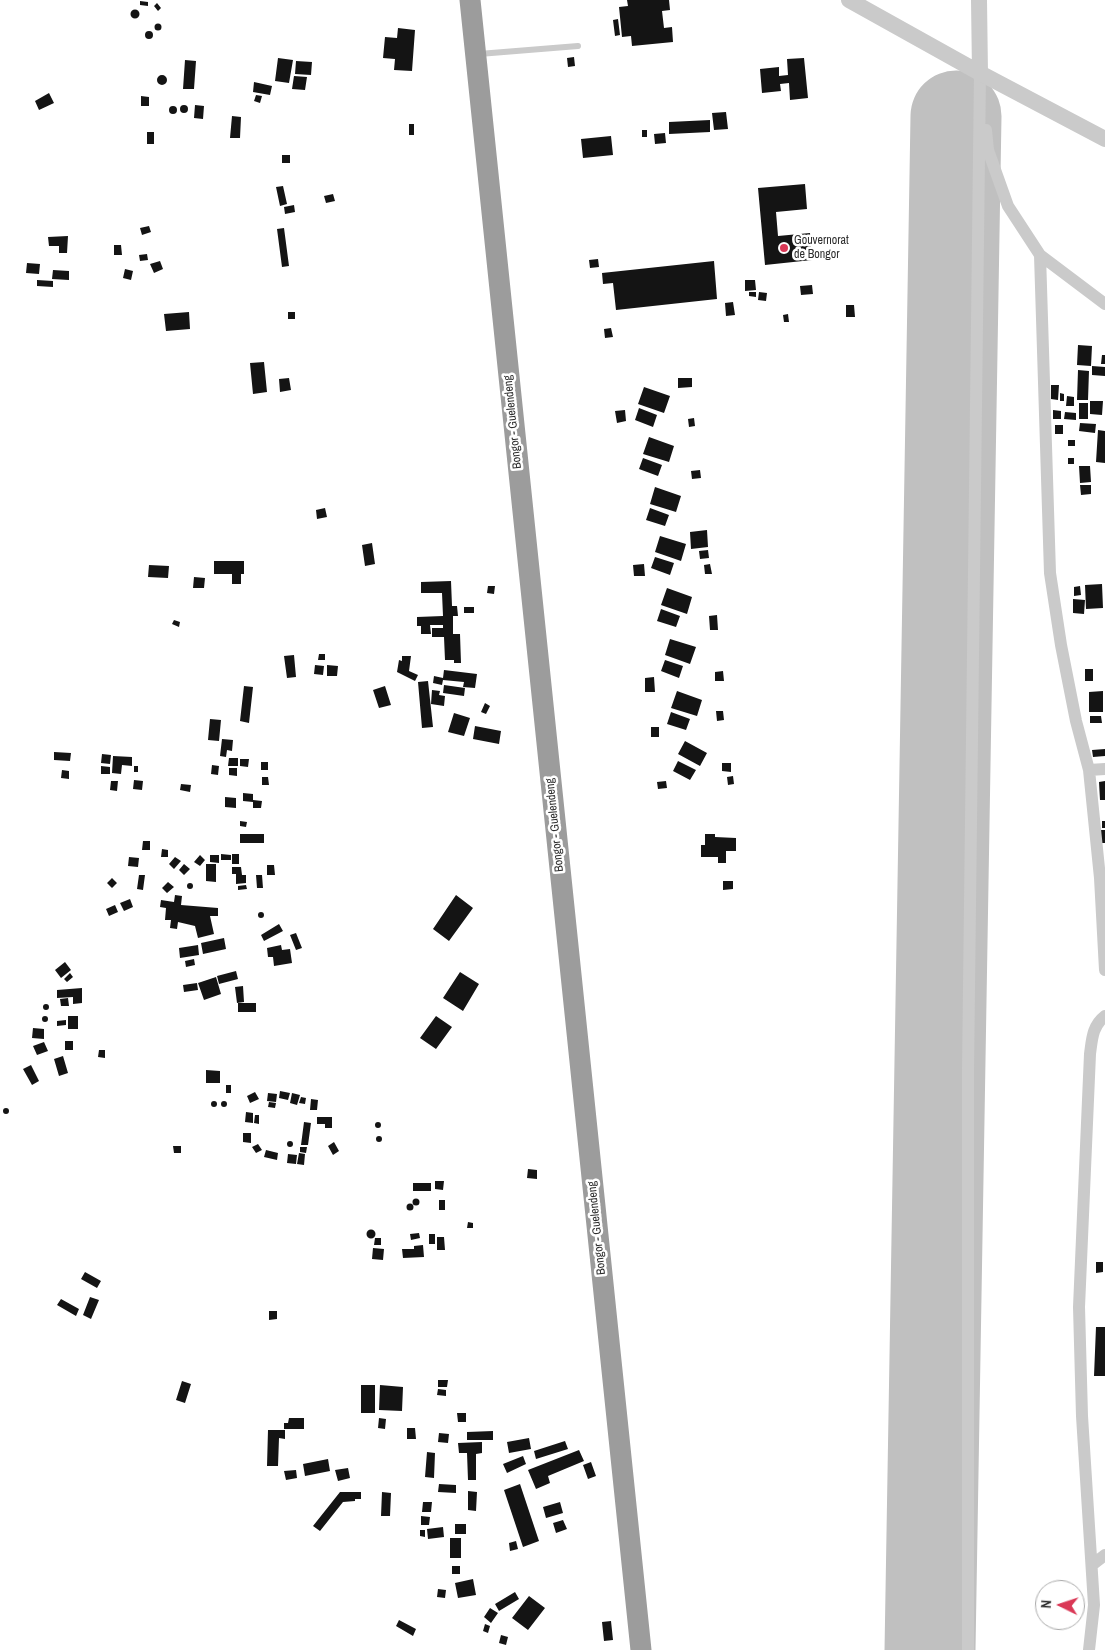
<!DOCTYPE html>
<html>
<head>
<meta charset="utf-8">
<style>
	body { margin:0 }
	#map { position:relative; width:1105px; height:1650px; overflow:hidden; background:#fff; font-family:"Archivo Narrow",sans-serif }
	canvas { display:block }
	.north { position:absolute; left:1035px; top:1580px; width:50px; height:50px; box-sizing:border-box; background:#fff; border:1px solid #ababab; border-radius:50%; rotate:274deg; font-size:14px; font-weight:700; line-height:20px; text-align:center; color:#2d2d2d }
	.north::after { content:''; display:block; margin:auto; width:18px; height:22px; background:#da3856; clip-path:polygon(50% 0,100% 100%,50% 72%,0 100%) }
</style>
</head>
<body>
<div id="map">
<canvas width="1105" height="1650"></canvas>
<div class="north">N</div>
</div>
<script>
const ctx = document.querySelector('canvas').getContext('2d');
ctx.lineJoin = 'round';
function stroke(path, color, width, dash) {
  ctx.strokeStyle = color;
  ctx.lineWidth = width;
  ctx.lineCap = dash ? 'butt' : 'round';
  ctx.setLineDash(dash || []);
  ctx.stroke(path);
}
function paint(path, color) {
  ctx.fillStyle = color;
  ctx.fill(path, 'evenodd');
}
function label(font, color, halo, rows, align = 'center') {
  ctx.font = font + ' "Archivo Narrow",sans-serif';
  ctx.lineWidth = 5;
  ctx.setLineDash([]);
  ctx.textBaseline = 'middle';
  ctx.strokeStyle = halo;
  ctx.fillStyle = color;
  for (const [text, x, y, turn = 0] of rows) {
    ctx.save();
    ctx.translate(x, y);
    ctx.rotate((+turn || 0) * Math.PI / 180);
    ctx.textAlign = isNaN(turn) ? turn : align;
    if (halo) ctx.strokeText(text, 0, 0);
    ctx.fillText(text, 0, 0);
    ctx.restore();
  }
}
const runway = new Path2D(`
	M930,1650l26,-1534`);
const building = new Path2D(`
	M627,0h42l1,10 -8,1 2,17 8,-1 1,15 -41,4 -1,-10 -9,1 -3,-30 9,-1z
	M140,1l8,1v4l-8,-1z
	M157,3l4,5 -3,3 -4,-5z
	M130.5 14a4.5 4.5 0 1 1 9 0a4.5 4.5 0 1 1-9 0Z
	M618,19l2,16 -5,1 -2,-16z
	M154.5 27a3.5 3.5 0 1 1 7 0a3.5 3.5 0 1 1-7 0Z
	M398,28l17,2 -3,41 -18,-1 1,-11 -12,-1 2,-21 12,1z
	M145 35a4 4 0 1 1 8 0a4 4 0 1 1-8 0Z
	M574,57l1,9 -7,1 -1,-9z
	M278,58l15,2 -4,23 -14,-2z
	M804,58l4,40 -18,2 -1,-17 -9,1 1,7 -19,2 -2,-24 19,-2v9l9,-1 -1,-16z
	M185,60l11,1 -2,28h-11z
	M296,61l16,1 -1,13 -16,-1z
	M157 80a5 5 0 1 1 10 0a5 5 0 1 1-10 0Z
	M294,76l13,1 -2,13 -13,-1z
	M254,82l18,4 -2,9 -17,-3z
	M49,93l5,10 -15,7 -4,-9z
	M256,95l6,1 -2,7 -6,-2z
	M141,96l8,1v9h-8z
	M180 109a4 4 0 1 1 8 0a4 4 0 1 1-8 0Z
	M195,105l9,1 -1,13 -9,-1z
	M169 110a4 4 0 1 1 8 0a4 4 0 1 1-8 0Z
	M726,112l2,17 -14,1 -2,-17z
	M232,116l9,1 -1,21h-10z
	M710,120v12l-41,2v-12z
	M409,124h5v11h-5z
	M642,130h5v7h-5z
	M147,132h7v12h-7z
	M665,133l1,10 -11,1 -1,-10z
	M611,136l2,19 -30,3 -2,-19z
	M282,155h8v8h-8z
	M805,184l2,25 -31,3 2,24 32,-3 2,27 -47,5 -7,-77z
	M283,186l4,18 -7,2 -4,-19z
	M333,194l2,7 -9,2 -2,-7z
	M294,205l1,7 -10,2 -1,-7z
	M149,226l2,6 -9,3 -2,-7z
	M284,228l5,38 -7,1 -5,-38z
	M68,236l-1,17h-8v-7h-10l-1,-9z
	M114,245h7l1,10h-8z
	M147,254l1,6 -8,1 -1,-6z
	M598,259l1,8 -9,1 -1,-8z
	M160,261l3,8 -9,4 -4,-9z
	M714,261l3,38 -101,11 -3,-27 -10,1 -1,-11z
	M27,263l13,1 -1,10 -13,-1z
	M125,269l8,2 -2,9 -8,-2z
	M53,270l16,1v9l-17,-1z
	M37,280l16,1v6l-16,-1z
	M745,280h10l1,10 -11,1z
	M812,285l1,9 -12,1 -1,-9z
	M749,292h7v5l-7,-1z
	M759,292l8,1 -1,8 -8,-1z
	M733,302l2,13 -9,1 -1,-13z
	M846,305h8l1,12h-9z
	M189,312l1,17 -24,2 -2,-17z
	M288,312h7v7h-7z
	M788,314l1,8h-5l-1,-7z
	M611,328l2,9 -8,1 -1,-9z
	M1078,345l14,1 -1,20 -14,-1z
	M1102,355h3v9h-4z
	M264,362l3,30 -14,2 -3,-31z
	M1092,366l13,1v9l-13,-1z
	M1078,370l11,1 -1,29h-11z
	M289,378l2,12 -11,2 -1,-13z
	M678,378h14v9l-14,1z
	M1051,385h8l-1,15 -7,-1z
	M644,387l26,9 -6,17 -26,-9z
	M1060,393l4,1v7h-4z
	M1067,396l7,1v9h-8z
	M1090,401h13l-1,14 -12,-1z
	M1079,403h9v16h-9z
	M639,408l18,7 -4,12 -18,-7z
	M625,410l1,11 -9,2 -2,-12z
	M1053,410l8,1v8h-8z
	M1065,412l11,1v7l-12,-1z
	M694,418l1,8 -6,1 -1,-8z
	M1080,423l16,1 -1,9 -16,-2z
	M1055,425h8v9h-8z
	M1098,430l7,1v32l-9,-1z
	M649,437l25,9 -5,16 -26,-8z
	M1068,440h7v6h-7z
	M643,458l19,7 -4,11 -19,-7z
	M1068,458h6v6h-6z
	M1079,466h11l1,16 -11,1z
	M700,470l1,8 -9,1 -1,-8z
	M1080,485h11v9l-10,1z
	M655,487l26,9 -5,16 -26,-8z
	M325,508l2,9 -10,2 -1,-9z
	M650,508l19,7 -4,11 -19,-6z
	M707,530l1,17 -17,2 -1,-17z
	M660,536l26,8 -5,17 -26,-9z
	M372,543l3,21 -10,2 -3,-21z
	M708,550l1,8 -9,1 -1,-8z
	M655,557l19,6 -4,12 -19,-7z
	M214,561h30v13h-3v10h-9v-10h-18z
	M644,564l1,12h-11l-1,-11z
	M710,564l2,10h-7l-1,-9z
	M149,565l20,1 -1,12 -20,-1z
	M194,577l11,1 -1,10h-11z
	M451,581l1,25h5l1,10h-5v18h7l1,29h-7v-3h-9l-1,-23h-12v-9h11v-3h-13l1,9h-10v-8h-4v-9l26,-1 -1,-23h-21v-11z
	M1102,584l1,24 -17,1 -1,-24z
	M488,586h7l-1,8 -7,-1z
	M1080,586l1,9 -7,1v-9z
	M667,588l25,9 -5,17 -26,-9z
	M1073,599l12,1 -1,14 -11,-1z
	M464,607h10v6h-10z
	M661,609l19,7 -4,11 -19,-6z
	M717,615l1,15h-8l-1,-14z
	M174,620l6,2 -1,5 -7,-3z
	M670,639l26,8 -6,17 -25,-9z
	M319,654h6v6h-7z
	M294,655l2,22 -9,1 -3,-22z
	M402,656h9l-2,15 9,4 -3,6 -18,-9 2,-12 3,1z
	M665,660l18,6 -4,12 -18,-7z
	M315,665l9,1 -1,9 -9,-1z
	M327,665l11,1 -1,10h-10z
	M1085,669h8v12h-8z
	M444,670l33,4 -2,14 -12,-1 1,-5 -21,-2 -1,5 -9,-2 1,-7 9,2z
	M723,671l1,10h-9v-9z
	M654,677l1,15h-10v-14z
	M428,681l5,46 -11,1 -4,-46z
	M444,685l21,3 -1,8 -21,-3z
	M244,686l9,1 -4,36 -9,-2z
	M385,686l6,19 -12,3 -6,-18z
	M432,690l8,1 -1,4 6,1 -1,10 -13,-2z
	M677,691l25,9 -5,16 -26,-8z
	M1103,691v21h-14v-20z
	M485,703l5,3 -4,8 -5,-2z
	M716,711h7l1,9 -7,1z
	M671,712l19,7 -4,11 -19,-6z
	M454,713l16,5 -6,18 -16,-4z
	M1090,716h11l1,7h-12z
	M210,719l11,1 -2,21 -11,-1z
	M475,726l26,5 -2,13 -26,-5z
	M651,727h8v10h-8z
	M222,739l11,1 -1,11 -5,-1 -1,7 -6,-1z
	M685,741l22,12 -7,13 -22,-12z
	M1105,749v7l-12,1 -1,-7z
	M54,752l17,1 -1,8 -16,-1z
	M102,754l9,1 -1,9 -9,-1z
	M113,756l19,1v9l-10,-1 -1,9 -9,-1z
	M229,758h9v8h-10z
	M240,759h9l-1,8 -8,-1z
	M678,761l18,9 -6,10 -17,-9z
	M261,762h7v8h-7z
	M722,763h9v9l-9,-1z
	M212,765l7,1 -1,9 -7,-1z
	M101,766l9,1v7h-9z
	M134,766h4v6h-4z
	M229,768h8v8l-8,-1z
	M62,770l7,1v8l-8,-1z
	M733,776l1,8 -6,1 -1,-8z
	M262,777h6l1,8h-7z
	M134,780l9,1 -1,9 -9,-1z
	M111,781h7l-1,10 -7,-1z
	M666,781l1,7 -9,1 -1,-7z
	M1105,781v19h-5l-1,-18z
	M181,784l10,1 -1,7 -10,-2z
	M243,793l10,1v6l9,1 -1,7h-8v-6l-10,-1z
	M225,797l11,1v10l-11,-1z
	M240,821l7,1 -1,5 -6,-1z
	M1102,821h3v7h-3z
	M1101,830h4v13h-4z
	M240,834h24v9h-24z
	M705,834h10v3l21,1v13h-10v12h-8v-6h-17v-12h4z
	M143,841h7v9h-8z
	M162,849l6,1v7h-7z
	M221,854l10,1v5h-10z
	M232,854h7v10h-7z
	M200,855l5,5 -5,6 -6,-4z
	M210,855h9v8l-9,-1z
	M129,857l10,1 -1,9 -10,-1z
	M175,857l6,4 -7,8 -5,-5z
	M184,864l6,5 -6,6 -5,-5z
	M206,864h10v18l-10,-1z
	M267,865h7l1,10h-8z
	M232,867h9l1,8h4v8l-10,1v-10h-4z
	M139,875h6l-2,15 -6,-1z
	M256,875h6l1,13h-6z
	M112,878l5,5 -5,5 -5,-5z
	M723,881h10v8l-10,1z
	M168,882l6,5 -7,6 -5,-5z
	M187 886a3 3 0 1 1 6 0a3 3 0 1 1-6 0Z
	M246,885l1,4 -9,1v-4z
	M175,895l7,1 -1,9 37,3v8h-8l4,18 -16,4 -3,-12 -17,-4 -1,7 -7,-1 1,-8h-6l1,-12 -6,-1 1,-7 13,2z
	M456,895l17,13 -24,33 -16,-12z
	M130,899l3,8 -9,4 -4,-8z
	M115,905l3,7 -9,4 -3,-7z
	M258 915a3 3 0 1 1 6 0a3 3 0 1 1-6 0Z
	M279,924l4,7 -19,10 -3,-6z
	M296,933l6,15 -6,2 -6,-15z
	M224,938l2,11 -23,5 -2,-11z
	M198,945l1,10 -19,3 -1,-10z
	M281,945l1,5 8,-1 2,14 -18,3 -1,-9h-5l-1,-9z
	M194,959l1,6 -9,2 -1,-6z
	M65,962l6,8 -10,8 -6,-8z
	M236,971l2,8 -19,5 -2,-8z
	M460,972l19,12 -16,27 -20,-13z
	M70,973l3,4 -6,5 -3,-3z
	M216,977l5,17 -17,6 -6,-17z
	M197,983l1,7 -14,2 -1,-7z
	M243,986l1,16 -7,1 -2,-16z
	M82,988v15l-9,1v-7l-16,1v-8z
	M68,998l1,8h-8l-1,-7z
	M238,1003h18v9h-18z
	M43 1007a3 3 0 1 1 6 0a3 3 0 1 1-6 0Z
	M42 1019a3 3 0 1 1 6 0a3 3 0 1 1-6 0Z
	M68,1016h10v13h-10z
	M436,1016l16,11 -16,22 -16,-11z
	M66,1020v5l-9,1v-5z
	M33,1028l11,1v10l-12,-1z
	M65,1041h8v9h-8z
	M44,1042l4,9 -11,4 -4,-9z
	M99,1050h6v8l-7,-1z
	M63,1056l5,17 -9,3 -5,-17z
	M31,1065l8,16 -7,4 -9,-16z
	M206,1070l14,1v12h-14z
	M226,1085h5v8h-5z
	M280,1091l10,2 -2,7 -9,-2z
	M255,1092l4,7 -9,4 -3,-7z
	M268,1093l9,1 -1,8 -9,-1z
	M292,1093l8,2 -3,10 -7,-2z
	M301,1097l5,1 -1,6 -6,-1z
	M311,1099l7,1 -1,10h-7z
	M221 1104a3 3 0 1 1 6 0a3 3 0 1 1-6 0Z
	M211 1104a3 3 0 1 1 6 0a3 3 0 1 1-6 0Z
	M269,1102l7,1 -1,5 -7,-1z
	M3 1111a3 3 0 1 1 6 0a3 3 0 1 1-6 0Z
	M246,1112l7,1v10l-8,-1z
	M255,1115h4v9l-5,-1z
	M317,1117h15v11h-7v-4h-8z
	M375 1125a3 3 0 1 1 6 0a3 3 0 1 1-6 0Z
	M304,1122l7,1 -3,22h-7z
	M243,1133h8v10l-8,-1z
	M376 1139a3 3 0 1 1 6 0a3 3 0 1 1-6 0Z
	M287 1144a3 3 0 1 1 6 0a3 3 0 1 1-6 0Z
	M334,1142l5,9 -6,4 -5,-9z
	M258,1144l4,6 -6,3 -4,-6z
	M173,1146h8v7h-7z
	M300,1147h7l-1,6 -6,-1z
	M266,1150l12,3 -1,7 -13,-3z
	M299,1153l6,1 -1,11 -7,-1z
	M288,1154l9,1 -1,9 -9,-1z
	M528,1169l9,1v9l-10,-1z
	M435,1181h9l-1,9 -8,-1z
	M413,1183h18v8h-18z
	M412.5 1202a3.5 3.5 0 1 1 7 0a3.5 3.5 0 1 1-7 0Z
	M439,1200h6v10h-6z
	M406.5 1207a3.5 3.5 0 1 1 7 0a3.5 3.5 0 1 1-7 0Z
	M468,1222l5,1v5h-6z
	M366.5 1234a4.5 4.5 0 1 1 9 0a4.5 4.5 0 1 1-9 0Z
	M419,1233l1,5 -9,2 -1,-6z
	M429,1234h6v10h-6z
	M437,1237h7l1,13h-8z
	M375,1238h6v7h-7z
	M423,1245l1,12 -21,1 -1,-9h12v-3z
	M373,1248l11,1 -1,11 -11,-1z
	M1096,1262h7v10l-7,1z
	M85,1272l16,9 -4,7 -16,-9z
	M90,1297l9,3 -8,19 -8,-4z
	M61,1299l18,10 -3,7 -19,-11z
	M269,1311h8v8l-8,1z
	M1096,1327h9v49h-11z
	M438,1380h10l-1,7h-9z
	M182,1381l9,3 -6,19 -9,-3z
	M361,1385h14v28h-14z
	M380,1385l23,2 -1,24 -23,-1z
	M438,1389l8,1v6l-9,-1z
	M457,1413h9v9h-8z
	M289,1418h15v11h-20v-6h4z
	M379,1418l7,1 -1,10 -7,-1z
	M407,1428h8l1,11h-9z
	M268,1430h17v9l-6,-1 -1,28h-11z
	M493,1431v9h-26v-8z
	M439,1433l10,1 -1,9 -10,-1z
	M529,1438l2,11 -22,4 -2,-11z
	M565,1441l3,8 -32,10 -2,-8z
	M482,1442v11l-6,1v26h-8l-1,-27h-8l-1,-10z
	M579,1450l5,11 -36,15 2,7 -14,6 -8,-19z
	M427,1452l8,1 -1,25 -9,-1z
	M523,1456l3,8 -19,9 -4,-9z
	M328,1459l2,12 -25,5 -2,-12z
	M591,1462l5,14 -8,3 -5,-14z
	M348,1468l2,10 -12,3 -3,-11z
	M296,1470l1,8 -11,2 -2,-9z
	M439,1484l17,1v8l-18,-1z
	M520,1484l19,57 -16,6 -19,-57z
	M468,1491l9,1 -1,19 -8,-1z
	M340,1492h21v7h-6v2l-12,1 -23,29 -7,-5z
	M382,1492l9,1 -1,23h-9z
	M423,1502h9l-1,10h-9z
	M560,1502l3,11 -17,5 -3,-11z
	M421,1516l9,1 -1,8h-8z
	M563,1520l4,9 -11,4 -3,-10z
	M455,1524h11v10h-11z
	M443,1527l1,10 -16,2 -1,-10z
	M420,1530h5v7l-5,-1z
	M450,1538h11v20h-11z
	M516,1541l2,8 -8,2 -1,-8z
	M452,1566h8v8h-8z
	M473,1579l3,16 -18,3 -3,-15z
	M438,1589l8,1 -1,8 -8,-1z
	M515,1592l4,7 -20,12 -4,-7z
	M529,1596l16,12 -17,22 -16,-12z
	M490,1608l8,5 -7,10 -7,-6z
	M399,1620l17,9 -3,7 -17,-10z
	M611,1621l2,19 -9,1 -2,-19z
	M485,1624l5,2 -2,7 -5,-2z
	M501,1635l7,2 -2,8 -7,-2z`);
const service = new Path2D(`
	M479,54l99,-8`);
const minor = new Path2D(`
	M986,130l2,20 20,56 32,49 65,49
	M1040,255l10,318 11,72 15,76 13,49 11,108 5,92
	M1089,770l16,-1
	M1092,1565l13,-10
	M968,1650v-579l12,-998
	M1089,1650l5,-45 -12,-189 -3,-109 11,-253c2,-14 2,-28 15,-38`);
const tertiary = new Path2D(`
	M849,0l131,73 125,66
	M979,0l1,73`);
const trunk = new Path2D(`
	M470,0l171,1650`);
const markers = [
	[784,248,5,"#da3856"]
];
const poiNames = [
	["Gouvernorat",794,241],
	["de Bongor",794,255]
];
const streetNames = [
	["Bongor - Guelendeng",513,422,-96],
	["Bongor - Guelendeng",555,825,-96],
	["Bongor - Guelendeng",597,1228,-96]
];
stroke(runway, '#c0c0c0', 91);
paint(building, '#141414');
stroke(service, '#cacaca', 6);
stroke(minor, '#cacaca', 12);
stroke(tertiary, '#cacaca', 16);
stroke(trunk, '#9c9c9c', 21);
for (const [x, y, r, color] of markers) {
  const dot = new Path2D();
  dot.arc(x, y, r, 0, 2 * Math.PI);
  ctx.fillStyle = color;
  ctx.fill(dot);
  stroke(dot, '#fff', 2);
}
label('12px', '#2d2d2d', '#fff', poiNames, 'left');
label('12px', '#2d2d2d', '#fff', streetNames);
</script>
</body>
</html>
